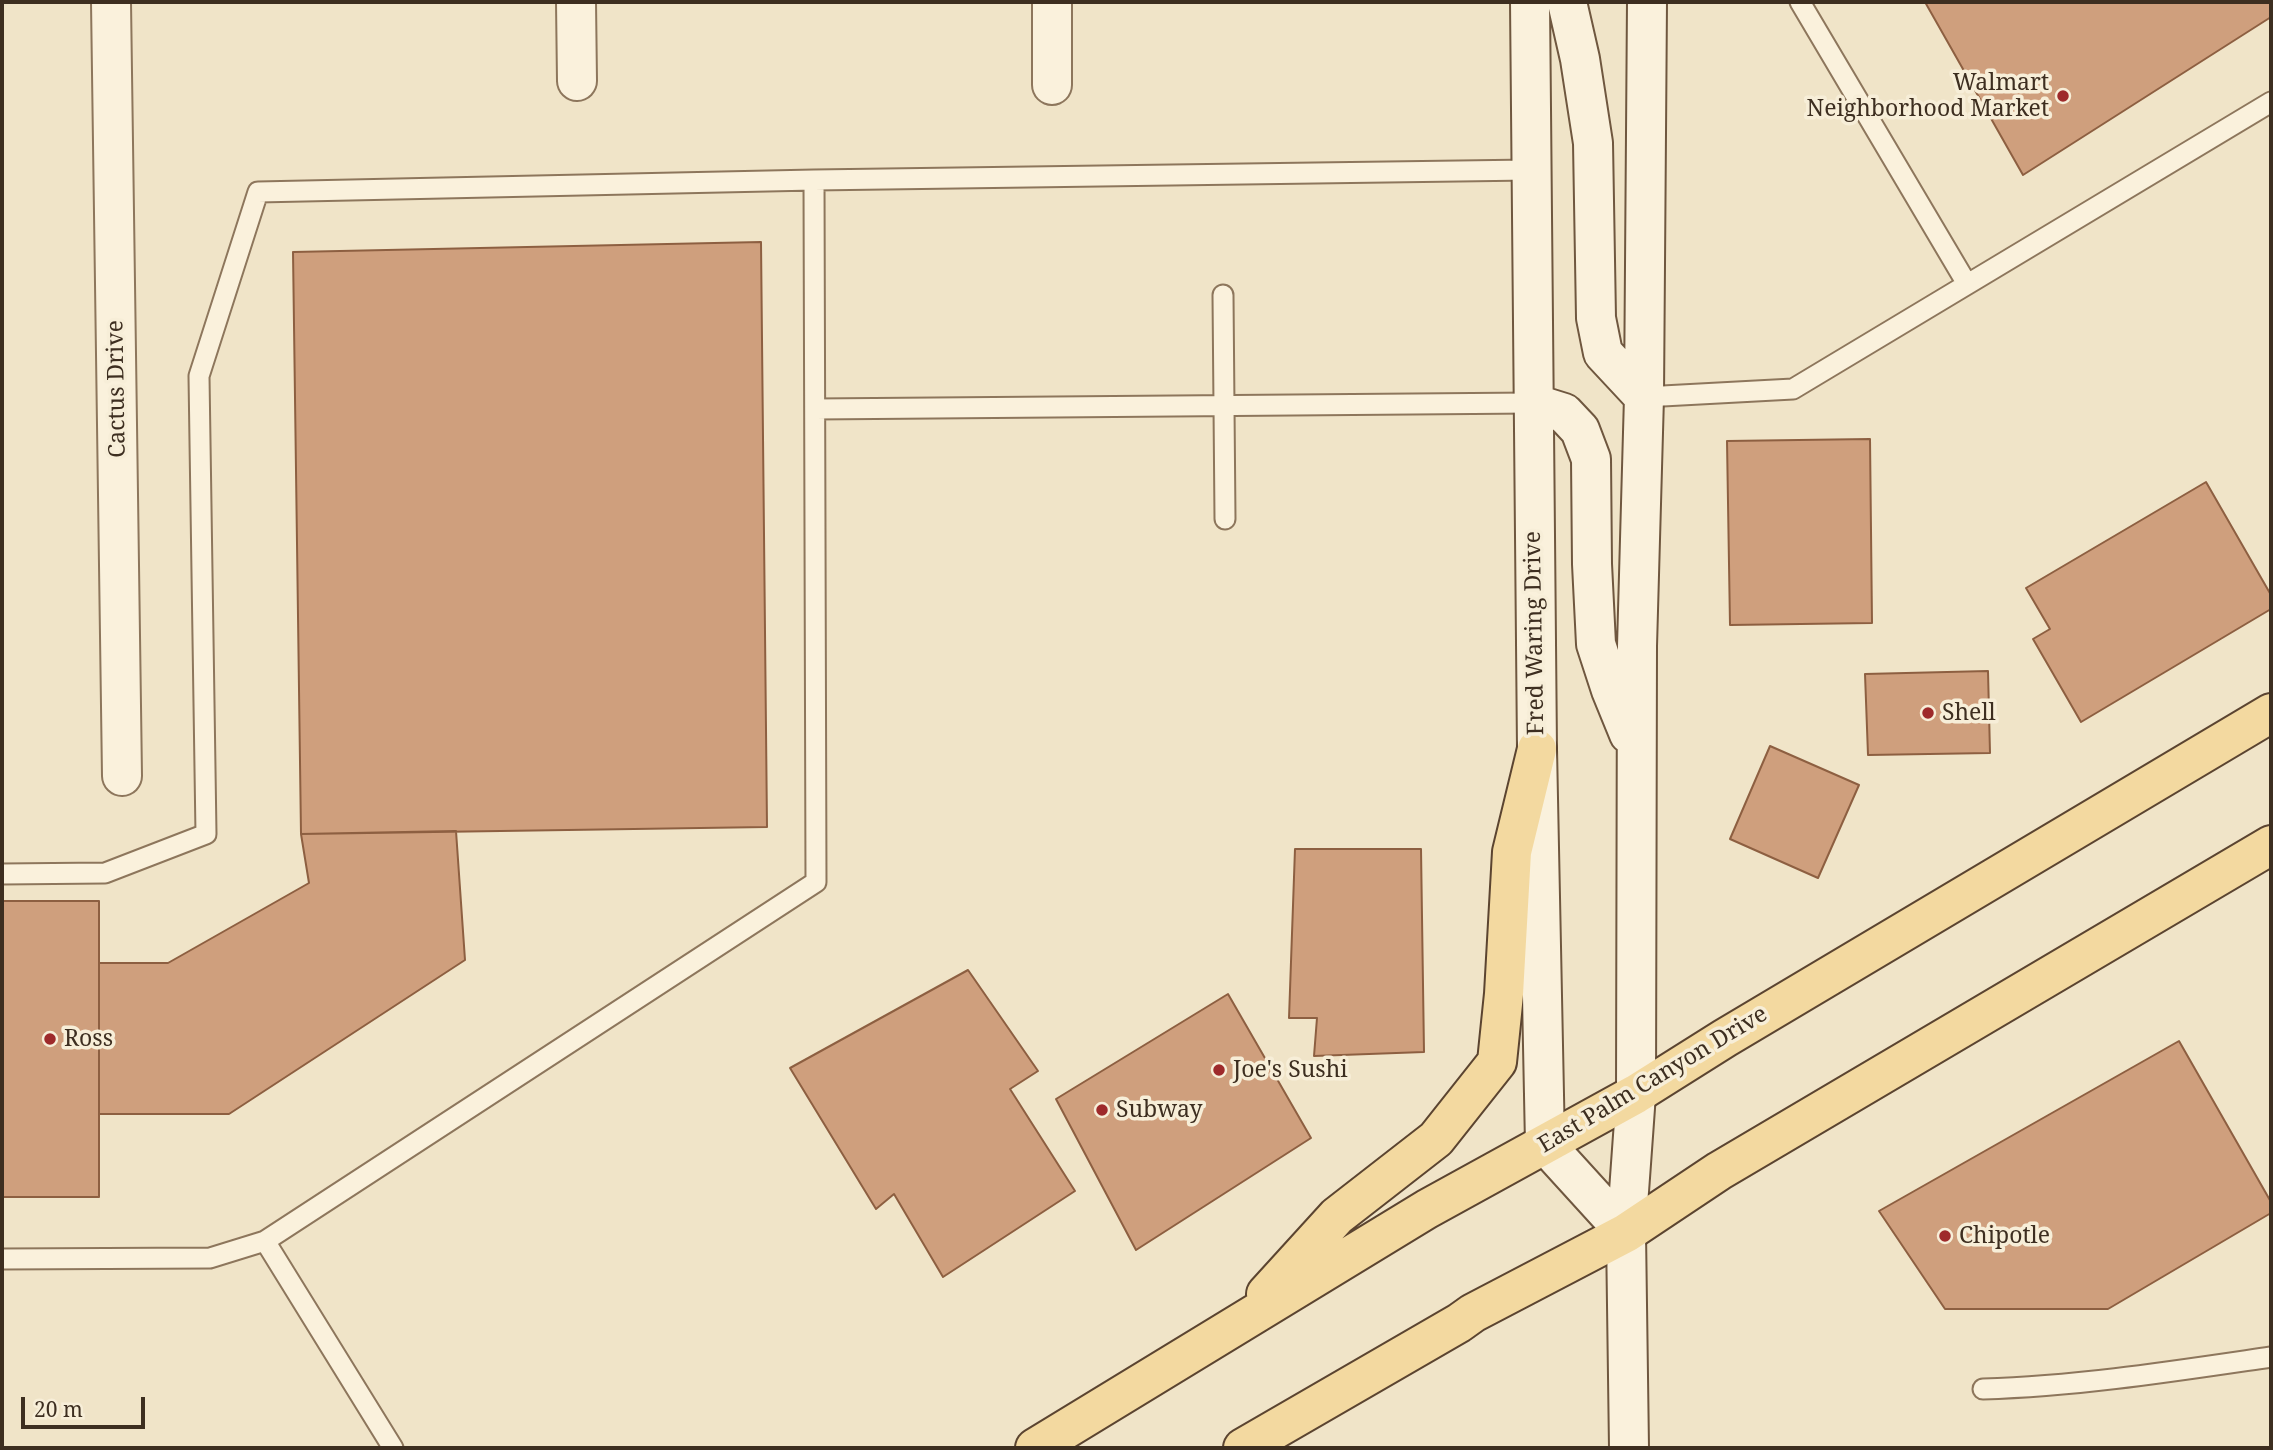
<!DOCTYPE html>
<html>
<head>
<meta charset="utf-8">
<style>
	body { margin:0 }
	#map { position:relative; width:2273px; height:1450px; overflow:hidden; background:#f0e4c8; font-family:"Noto Serif",serif }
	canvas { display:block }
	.frame { position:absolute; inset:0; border:4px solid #3d2e20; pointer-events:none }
	.scale { position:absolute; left:21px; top:1397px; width:124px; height:32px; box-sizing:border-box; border:4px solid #3d2e20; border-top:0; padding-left:9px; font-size:21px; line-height:24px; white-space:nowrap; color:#3d2e20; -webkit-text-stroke:5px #f7eed8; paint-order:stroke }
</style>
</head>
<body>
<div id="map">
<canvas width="2273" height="1450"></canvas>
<div class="frame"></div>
<div class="scale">20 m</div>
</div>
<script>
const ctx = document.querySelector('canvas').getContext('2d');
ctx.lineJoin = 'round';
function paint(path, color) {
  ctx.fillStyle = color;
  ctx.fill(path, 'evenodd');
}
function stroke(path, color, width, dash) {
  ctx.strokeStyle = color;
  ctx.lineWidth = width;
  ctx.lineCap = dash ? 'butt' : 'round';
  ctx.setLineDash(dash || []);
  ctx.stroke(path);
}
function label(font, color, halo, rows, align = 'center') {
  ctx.font = font + ' "Noto Serif",serif';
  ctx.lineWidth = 7;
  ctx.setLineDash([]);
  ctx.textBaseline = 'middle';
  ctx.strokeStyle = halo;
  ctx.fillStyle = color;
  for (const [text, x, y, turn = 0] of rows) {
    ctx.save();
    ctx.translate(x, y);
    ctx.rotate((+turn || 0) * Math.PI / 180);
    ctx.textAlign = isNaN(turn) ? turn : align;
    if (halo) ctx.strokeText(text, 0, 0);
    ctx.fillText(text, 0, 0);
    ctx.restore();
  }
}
const building = new Path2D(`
	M1925,2h346v15l-248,158z
	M761,242l6,585 -466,7 -8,-582z
	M1870,439l2,184 -142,2 -3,-184z
	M2206,482l65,113v14l-190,113 -48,-83 17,-10 -24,-41z
	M1988,671l2,82 -122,2 -3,-81z
	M1770,746l89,39 -41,93 -88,-39z
	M456,831l9,129 -236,154h-130v-151h69l141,-80 -8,-49z
	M1295,849h126l3,203 -110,4 3,-38h-28z
	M2,901h97v296h-97z
	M968,970l70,101 -28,18 65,102 -132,86 -49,-83 -18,15 -86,-141z
	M1228,994l83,144 -175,112 -80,-151z
	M2179,1041l92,161v11l-163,96h-163l-66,-98z`);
const lane = new Path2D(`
	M1800,2l167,282
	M1223,295l2,224
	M1644,397l149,-8 478,-287
	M815,409l717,-6
	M2,874l103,-1 101,-39 -7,-458 59,-184 556,-12 716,-10
	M265,1241l128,207
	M2,1259l208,-1 55,-17 551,-359 -2,-702
	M1983,1389c97,-3 192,-18 288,-32`);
const street = new Path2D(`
	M111,2l11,774
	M576,2l1,79
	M1052,2v83`);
const secondary = new Path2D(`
	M1530,2l7,747 8,395 81,89
	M1567,2l13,57 13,84 3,175 7,35 41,44
	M1532,403l32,10 16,17 11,29 1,105 4,80 15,46 18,44
	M1629,1448l-3,-215 10,-139 1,-448 7,-249 3,-395`);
const primary = new Path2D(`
	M1266,1294l71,-78 99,-77 61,-77 7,-68 8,-142 25,-103
	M1035,1448l392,-239 209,-115 89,-56 546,-325
	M1243,1448l216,-125 14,-10 153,-80 93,-62 552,-326`);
const markers = [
	[2063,96,7,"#9e2a2b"],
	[1928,713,7,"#9e2a2b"],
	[50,1039,7,"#9e2a2b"],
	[1219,1070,7,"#9e2a2b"],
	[1102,1110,7,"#9e2a2b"],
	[1945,1236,7,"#9e2a2b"]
];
const poiNames = [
	["Walmart",2049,83,"right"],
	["Neighborhood Market",2049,109,"right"],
	["Shell",1942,713],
	["Ross",64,1039],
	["Joe's Sushi",1233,1070],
	["Subway",1116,1110],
	["Chipotle",1959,1236]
];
const streetNames = [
	["Cactus Drive",117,389,-91],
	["Fred Waring Drive",1535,633,-91],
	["East Palm Canyon Drive",1653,1080,-31]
];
paint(building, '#cf9f7d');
stroke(building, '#8d5f41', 2);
stroke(lane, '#8d765c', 23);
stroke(street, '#8d765c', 42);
stroke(secondary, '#6f573f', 42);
stroke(primary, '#5b4430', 42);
stroke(lane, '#faf1dc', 19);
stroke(street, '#faf1dc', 38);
stroke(secondary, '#faf1dc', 38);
stroke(primary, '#f3d9a0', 38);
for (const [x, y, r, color] of markers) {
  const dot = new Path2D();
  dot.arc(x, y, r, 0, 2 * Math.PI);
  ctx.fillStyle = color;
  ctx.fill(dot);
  stroke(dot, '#f7eed8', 2.5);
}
label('23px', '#3d2e20', '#f7eed8', poiNames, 'left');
label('23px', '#3d2e20', '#f7eed8', streetNames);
</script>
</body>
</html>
